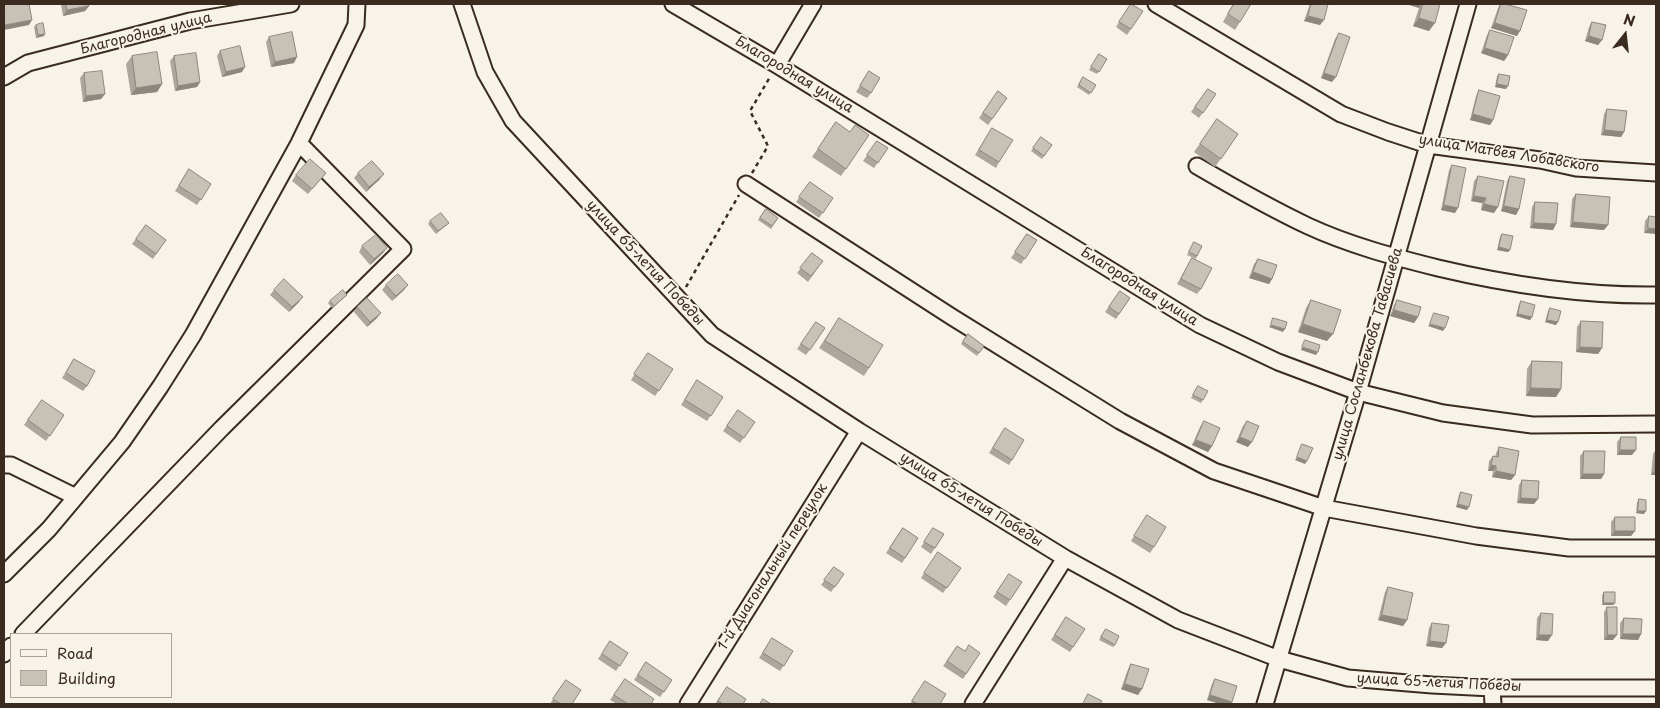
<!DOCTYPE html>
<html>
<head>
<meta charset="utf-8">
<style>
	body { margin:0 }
	#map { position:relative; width:1660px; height:708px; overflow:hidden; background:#f7f3e8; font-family:"Playpen Sans",sans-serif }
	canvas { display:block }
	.frame { position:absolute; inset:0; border:5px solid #3b2a1e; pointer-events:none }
	.legend { position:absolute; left:10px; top:633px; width:162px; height:65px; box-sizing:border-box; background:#f7f3e8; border:1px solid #aca397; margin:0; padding:6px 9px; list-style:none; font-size:15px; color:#3b2a1e }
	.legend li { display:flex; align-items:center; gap:10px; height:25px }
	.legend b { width:25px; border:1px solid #aca397 }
	.north { position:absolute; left:1600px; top:10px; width:50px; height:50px; -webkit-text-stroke:4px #f7f3e8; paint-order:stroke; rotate:16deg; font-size:14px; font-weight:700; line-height:20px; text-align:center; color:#3b2a1e }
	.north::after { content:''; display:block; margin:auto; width:18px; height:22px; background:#3b2a1e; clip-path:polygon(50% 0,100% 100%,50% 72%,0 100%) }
</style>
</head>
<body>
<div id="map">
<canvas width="1660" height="708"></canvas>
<div class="frame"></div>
<ul class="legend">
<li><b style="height:6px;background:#f7f3e8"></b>Road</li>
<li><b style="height:14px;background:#c8c1b6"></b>Building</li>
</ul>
<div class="north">N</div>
</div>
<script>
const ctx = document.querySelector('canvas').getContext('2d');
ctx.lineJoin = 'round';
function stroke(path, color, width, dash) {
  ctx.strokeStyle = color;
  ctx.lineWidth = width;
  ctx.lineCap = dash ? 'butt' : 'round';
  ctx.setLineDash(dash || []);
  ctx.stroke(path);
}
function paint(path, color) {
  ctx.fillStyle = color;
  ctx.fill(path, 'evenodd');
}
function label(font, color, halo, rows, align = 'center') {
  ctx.font = font + ' "Playpen Sans",sans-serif';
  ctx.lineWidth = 4;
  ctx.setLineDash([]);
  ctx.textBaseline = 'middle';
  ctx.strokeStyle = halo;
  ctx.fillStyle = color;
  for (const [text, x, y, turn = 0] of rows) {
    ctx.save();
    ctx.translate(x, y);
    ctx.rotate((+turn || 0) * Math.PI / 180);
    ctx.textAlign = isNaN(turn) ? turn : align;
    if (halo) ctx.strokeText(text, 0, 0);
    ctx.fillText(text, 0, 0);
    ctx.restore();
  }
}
const path = new Path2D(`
	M752,173l16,-27 -18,-35 20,-34
	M686,287l53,-92`);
const minor = new Path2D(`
	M462,4l23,68 28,49 199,214 147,96 206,127 113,62 101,39 69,19 84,7 60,3h164
	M673,4l104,61 423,260 78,37 80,30 85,21 89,12 124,-1
	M1156,4l185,110 47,18 40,13 112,15 36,8 80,5
	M777,65l36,-61
	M4,77l24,-14 162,-42 101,-17
	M1197,166c36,21 73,42 111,60 41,19 86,31 130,42 72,17 144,28 218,27
	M746,184l206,133 168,104 94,50 110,37 152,28 93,12h87
	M4,465h7l65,32
	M4,574l45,-45 73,-87 38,-55 33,-52 106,-192 57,-118 1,-21
	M23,634l199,-206 181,-179 -104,-106
	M4,654l7,-8
	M1492,688l1,16
	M688,704l171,-273
	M973,704l92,-146
	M1265,704l93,-312 110,-388`);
const wall = new Path2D(`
	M61,4h27l1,2 -4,5 -22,5z
	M1233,4h18l-16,26 -12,-8z
	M1310,4h17l-7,21 -16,-4z
	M1406,4h34l-11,27 -16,-5 6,-18z
	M1500,4h5l12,32 -26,-8 7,-20z
	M1127,9l16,2 -16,24 -11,-8z
	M1592,22l10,18 -4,5 -13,-4 4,-14z
	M36,25l9,9 -1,2 -8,2 -2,-11z
	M1490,30l18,25 -4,6 -23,-8 6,-18z
	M1339,33l-7,49 -11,-4 14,-39z
	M269,37l25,26 -23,4 -5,-25z
	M220,51l22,21 -20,5 -5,-21z
	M1099,54l8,5 -10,15 -8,-4z
	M132,56l30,28 -5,8 -26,3 -5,-31z
	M174,56l26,26 -3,5 -22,4 -5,-30z
	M869,71l2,22 -4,5 -11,-6z
	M84,73l21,21 -4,5 -18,3 -3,-24z
	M1499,74l7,15 -11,-2 2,-11z
	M1083,77l13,8 -7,10 -12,-8z
	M1208,89l8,5 -17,24 -8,-6z
	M1479,90l14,30 -3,5 -20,-5 6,-24z
	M998,91l9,7 -19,27 -9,-7z
	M1607,109l17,23 -3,5 -20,-2 3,-21z
	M1217,119l21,15 -23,33 -21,-15z
	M836,122l14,10 19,3 -28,41 -29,-19z
	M992,128l7,34 -3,6 -21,-13z
	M1041,137l11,8 -10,14 -11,-8z
	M877,141l11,7 -14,20 -11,-7z
	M1452,165l3,48 -14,-3 8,-40z
	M189,169l22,15 -14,21 -22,-14z
	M326,173l-18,21 -16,-13 4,-6z
	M358,173l22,6 -14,13 -12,-14z
	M1478,176l16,37 -13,-3 1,-7 -11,-2 3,-20z
	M1510,176l9,33 -3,6 -15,-4 6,-30z
	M810,182l23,16 -14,20 -23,-16z
	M1576,194l28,36 -34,-3 2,-28z
	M1535,202l21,22 -3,6 -23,-2 2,-21z
	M766,209l12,9 -7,11 -13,-9z
	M1649,216l7,1 -12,16 1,-12z
	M430,221l17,4 -11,9 -8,-10z
	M146,225l20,15 -13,19 -21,-15z
	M1027,234l10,6 -16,24 -10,-6z
	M1502,234l8,16 -2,2 -11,-2 3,-13z
	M1194,242l3,14 -1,3 -9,-4z
	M362,246l21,7 -13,12 -11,-13z
	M812,253l11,8 -15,21 -11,-9z
	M1192,258l9,31 -4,5 -20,-10z
	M1258,259l14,20 -3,5 -20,-6 5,-14z
	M386,285h22l-4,5 -12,11 -10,-11z
	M274,290l25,12 -10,10 -19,-17z
	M1120,291l10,7 -14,21 -11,-7z
	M345,297l-13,11 -4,-5 2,-2z
	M1311,300l16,41 -29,-9 8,-24z
	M1397,300l21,17 -4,6 -24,-7 4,-11z
	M1521,301l11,16 -2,3 -14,-4 3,-12z
	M357,307l20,11 -10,9 -13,-15z
	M1550,308l6,17 -11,-3 3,-11z
	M839,318l30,50 -5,8 -45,-28z
	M1581,321l21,27 -4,6 -22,-2 1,-25z
	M816,322l9,6 -19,27 -9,-6z
	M968,334l16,12 -7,10 -16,-12z
	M648,353l25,16 -18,27 -24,-16z
	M74,359l13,27 -4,5 -21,-13z
	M1532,361l29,28 -5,8 -30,-1 1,-27z
	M697,380l26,17 -16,24 -26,-16z
	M1198,386l5,14 -2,3 -10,-5z
	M42,400l22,15 -18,26 -22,-16z
	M738,410l17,12 -15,21 -17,-12z
	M1204,421l8,25 -4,6 -16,-7 8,-18z
	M1247,421l1,26 -12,-5 7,-16z
	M1005,428l7,32 -3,5 -20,-12z
	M1621,437l11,18h-15v-13z
	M1499,447l16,28 -4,5 -19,-3 1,-6h-5l1,-10 4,-5 2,1 1,-4z
	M1656,449v26h-5l2,-21z
	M1584,451l20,23 -3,5h-21v-23z
	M1522,480l12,24 -17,-1 2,-18z
	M1461,492l6,18 -11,-3 3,-12z
	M1639,499l5,15 -8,-1 1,-11z
	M1147,515l7,32 -4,6 -19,-12z
	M1615,517l20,14 -4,5h-20v-14z
	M903,528l15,10 -16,25 -16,-10z
	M933,528l11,6 -13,20 -10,-7z
	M938,552l23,16 -18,25 -22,-15z
	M834,567l10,7 -13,18 -10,-7z
	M1009,574l13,8 -16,24 -13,-9z
	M1388,587l19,33 -4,6 -25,-6 7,-28z
	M1604,592l11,11 -2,2h-11v-10z
	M1607,607l6,33h-9v-28z
	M1541,613l7,28 -12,-1 1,-22z
	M1066,617l19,12 -15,23 -19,-12z
	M1624,618l17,16 -3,6 -18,-1v-16z
	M1432,623l14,20 -4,5 -16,-2 3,-18z
	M1104,631l11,14 -2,2 -14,-7z
	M772,638l21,13 -13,20 -21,-13z
	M610,641l18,12 -12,18 -18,-12z
	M957,646l8,5 15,2 -17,26 -20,-13z
	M646,662l26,18 -12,17 -26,-17z
	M1131,664l7,31 -17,-6 7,-20z
	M625,679l26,25h-34l-7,-4z
	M1215,679l17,23 -2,2h-10l-13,-4 5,-16z
	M925,681l15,23h-30z
	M562,685l10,19h-22z
	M727,687l16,17h-28z`);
const shadedWall = new Path2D(`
	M1406,4h15l-2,4z
	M89,6l-4,5 -22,5 4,-6z
	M1308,16l16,4 -4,5 -16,-4z
	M1419,18l16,5 -6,8 -16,-5z
	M32,20l-3,5 -25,5v-2l1,-3z
	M1495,23l25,8 -3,5 -26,-8z
	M45,34l-1,2 -8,2 2,-3z
	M1589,36l13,4 -4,5 -13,-4z
	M1485,48l23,7 -4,6 -23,-8z
	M297,57l-3,6 -23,4 4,-5z
	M245,67l-3,5 -20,5 4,-5z
	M1324,73l12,4 -4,5 -11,-4z
	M200,82l-3,5 -22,4 3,-5z
	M162,84l-5,8 -26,3 5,-7z
	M1497,84l11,2 -2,3 -11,-2z
	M105,94l-4,5 -18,3 3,-6z
	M1473,114l20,6 -3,5 -20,-5z
	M1605,130l19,2 -3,5 -20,-2z
	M384,174l-4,5 -14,13 3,-5z
	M1474,196l12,2 -4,5 -11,-2z
	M1484,204l14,3 -4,6 -13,-3z
	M1444,205l14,3 -3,5 -14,-3z
	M1504,206l15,3 -3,6 -15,-4z
	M1573,222l35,3 -4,5 -34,-3z
	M1534,223l22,1 -3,6 -23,-2z
	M1648,228l8,1v5l-12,-1z
	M1499,247l11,3 -2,2 -11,-2z
	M387,248l-4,5 -13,12 4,-6z
	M1253,272l19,7 -3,5 -20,-6z
	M408,285l-4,5 -12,11 4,-5z
	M303,297l-4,5 -10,10 3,-5z
	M1394,310l24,7 -4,6 -24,-7z
	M381,313l-4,5 -10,9 3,-5z
	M1518,314l14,3 -2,3 -14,-4z
	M1547,320l11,2 -2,3 -11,-3z
	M1303,324l30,10 -6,7 -29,-9z
	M1430,324l15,4 -2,3 -15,-5z
	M1271,325l14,4 -2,3 -14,-5z
	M1302,347l16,5 -2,3 -15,-5z
	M1580,347l22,1 -4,6 -22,-2z
	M1531,388l30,1 -5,8 -30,-1z
	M1240,437l12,5 -4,5 -12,-5z
	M1196,440l16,6 -4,6 -16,-7z
	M1620,450h16l-4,5h-15z
	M1297,457l10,4 -2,3 -10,-4z
	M1491,465l5,1 -3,5h-5z
	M1655,470h1v5h-5z
	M1496,471l19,4 -4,5 -19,-3z
	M1583,474h21l-3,5h-21z
	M1521,498l17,1 -4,5 -17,-1z
	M1458,504l11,3 -2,3 -11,-3z
	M1638,511h8l-2,3 -8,-1z
	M1615,531h20l-4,5h-20z
	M1604,603h11l-2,2h-11z
	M1382,615l25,5 -4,6 -25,-6z
	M1623,634h18l-3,6 -18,-1z
	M1539,635h13l-4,6 -12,-1z
	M1608,635h9l-4,5h-9z
	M1430,641l16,2 -4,5 -16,-2z
	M1125,684l17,5 -4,6 -17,-6z
	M1210,695l22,7 -2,2h-10l-13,-4z`);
const building = new Path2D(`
	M4,4h25l3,16 -27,5 -1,-7z
	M66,4h22l1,2 -22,4z
	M1131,4l12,7 -12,18 -12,-7z
	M1234,4h17l-11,18 -12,-8z
	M1311,4h17l-4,16 -16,-4z
	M1423,4h17l-5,19 -16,-5z
	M1501,4h4l22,6 -7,21 -25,-8z
	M1592,22l14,3 -4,15 -13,-4z
	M43,23l2,11 -7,1 -2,-10z
	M1490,30l24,7 -6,18 -23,-7z
	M292,32l5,25 -22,5 -6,-25z
	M1339,33l11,4 -14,40 -12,-4z
	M240,46l5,21 -19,5 -6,-21z
	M157,52l5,32 -26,4 -4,-32z
	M196,53l4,29 -22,4 -4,-30z
	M1099,54l8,5 -8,13 -8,-5z
	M102,71l3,23 -19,2 -2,-23z
	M869,71l11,7 -9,15 -11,-7z
	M1499,74l11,2 -2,10 -11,-2z
	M1083,77l13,8 -5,8 -12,-8z
	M1208,89l8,5 -13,19 -8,-6z
	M1479,90l21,6 -7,24 -20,-6z
	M998,91l9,7 -15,21 -9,-6z
	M1607,109l20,2 -3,21 -19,-2z
	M1217,119l21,15 -17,25 -21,-15z
	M836,122l14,10 5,-7 14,10 -23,34 -28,-20z
	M992,128l21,12 -14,22 -20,-12z
	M1041,137l11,8 -8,11 -11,-8z
	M877,141l11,7 -10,15 -11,-8z
	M310,159l16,14 -14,16 -16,-14z
	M372,161l12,13 -15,13 -11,-14z
	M1452,165l14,3 -8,40 -14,-3z
	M189,169l22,15 -10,16 -22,-14z
	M1478,176l26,5 -6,26 -14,-3 2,-6 -12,-2z
	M1510,176l15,3 -6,30 -15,-3z
	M810,182l23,16 -10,15 -24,-16z
	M1576,194l34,3 -2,28 -35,-3z
	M1535,202l23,1 -2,21 -22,-1z
	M766,209l12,9 -6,8 -12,-8z
	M441,213l8,10 -11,8 -8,-10z
	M1649,216l7,1v12l-8,-1z
	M146,225l20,15 -10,14 -20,-15z
	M1027,234l10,6 -12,19 -10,-7z
	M1502,234l11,2 -3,14 -11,-3z
	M376,235l11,13 -13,11 -12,-13z
	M1194,242l8,4 -5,10 -8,-4z
	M812,253l11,8 -12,15 -11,-8z
	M1192,258l20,10 -11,21 -20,-10z
	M1258,259l19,6 -5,14 -19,-7z
	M398,274l10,11 -12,11 -10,-11z
	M284,279l19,18 -11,10 -18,-17z
	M343,290l4,5 -13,11 -4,-5z
	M1120,291l10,7 -11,16 -10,-7z
	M367,298l14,15 -11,9 -13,-15z
	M1311,300l30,10 -8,24 -30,-10z
	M1397,300l24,7 -3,10 -24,-7z
	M1521,301l14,4 -3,12 -14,-3z
	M1550,308l11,3 -3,11 -11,-2z
	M1434,313l15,4 -4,11 -15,-4z
	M839,318l44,27 -14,23 -44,-27z
	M1273,318l14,4 -2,7 -14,-4z
	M1581,321l22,1 -1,26 -22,-1z
	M816,322l9,6 -15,22 -9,-6z
	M968,334l16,12 -5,7 -16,-11z
	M1305,340l15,5 -2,7 -16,-5z
	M648,353l25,16 -14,22 -25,-17z
	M74,359l21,12 -8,15 -21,-13z
	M1532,361l30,1 -1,27 -30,-1z
	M697,380l26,17 -12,19 -26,-16z
	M1198,386l10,5 -5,9 -10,-5z
	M42,400l22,15 -14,21 -22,-16z
	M738,410l17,12 -11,16 -17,-12z
	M1204,421l16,7 -8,18 -16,-6z
	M1247,421l12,5 -7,16 -12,-5z
	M1005,428l19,12 -12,20 -19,-12z
	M1621,437h15v13h-16z
	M1302,444l11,4 -6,13 -10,-4z
	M1499,447l20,4 -4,24 -19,-4v-5l-5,-1 2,-9 5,1z
	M1584,451h21l-1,23h-21z
	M1656,453v17h-1z
	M1522,480l17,1 -1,18 -17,-1z
	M1461,492l11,3 -3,12 -11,-3z
	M1639,499l7,1v11h-8z
	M1147,515l19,12 -12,20 -20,-11z
	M1615,517h20v14h-20z
	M903,528l15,10 -13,20 -15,-10z
	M933,528l11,6 -9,14 -11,-6z
	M938,552l23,16 -14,20 -23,-15z
	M834,567l10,7 -9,13 -11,-7z
	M1009,574l13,8 -12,18 -13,-8z
	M1388,587l25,6 -6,27 -25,-5z
	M1604,592h11v11h-11z
	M1607,607h10v28h-9z
	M1541,613l12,1 -1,21h-13z
	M1066,617l19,12 -12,18 -18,-12z
	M1624,618l18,1 -1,15h-18z
	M1432,623l17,2 -3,18 -16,-2z
	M1106,629l13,7 -4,9 -14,-8z
	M772,638l21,13 -9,15 -21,-13z
	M610,641l18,12 -8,13 -18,-12z
	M969,645l11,8 -14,21 -19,-13 10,-15 8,5z
	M646,662l26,18 -8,12 -26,-17z
	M1131,664l18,5 -7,20 -17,-5z
	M625,679l29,20 -3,5h-23l-14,-9z
	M1215,679l22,7 -5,16 -22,-7z
	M566,680l15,10 -9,14h-11l-8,-5z
	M925,681l21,13 -6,10h-22l-6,-3z
	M727,687l19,12 -3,5h-20l-5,-3z
	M1088,694l14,7 -2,3h-17z
	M763,699l8,5h-11z`);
const streetNames = [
	["Благородная улица",146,34,-14],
	["Благородная улица",794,75,31],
	["улица Матвея Лобавского",1509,154,9],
	["улица 65-летия Победы",645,263,47],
	["Благородная улица",1139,287,32],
	["улица Сосланбекова Тавасиева",1368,354,-74],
	["улица 65-летия Победы",971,500,32],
	["1-й Диагональный переулок",773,567,-58],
	["улица 65-летия Победы",1439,683,3]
];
stroke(minor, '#3b2a1e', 19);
stroke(path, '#3b2a1e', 2.5, [4, 4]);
stroke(minor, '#f7f3e8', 15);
paint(wall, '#aca69d');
paint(shadedWall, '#8c877f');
paint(building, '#c8c1b6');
stroke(building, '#8c877f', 1);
label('14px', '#3b2a1e', '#f7f3e8', streetNames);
</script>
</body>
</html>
